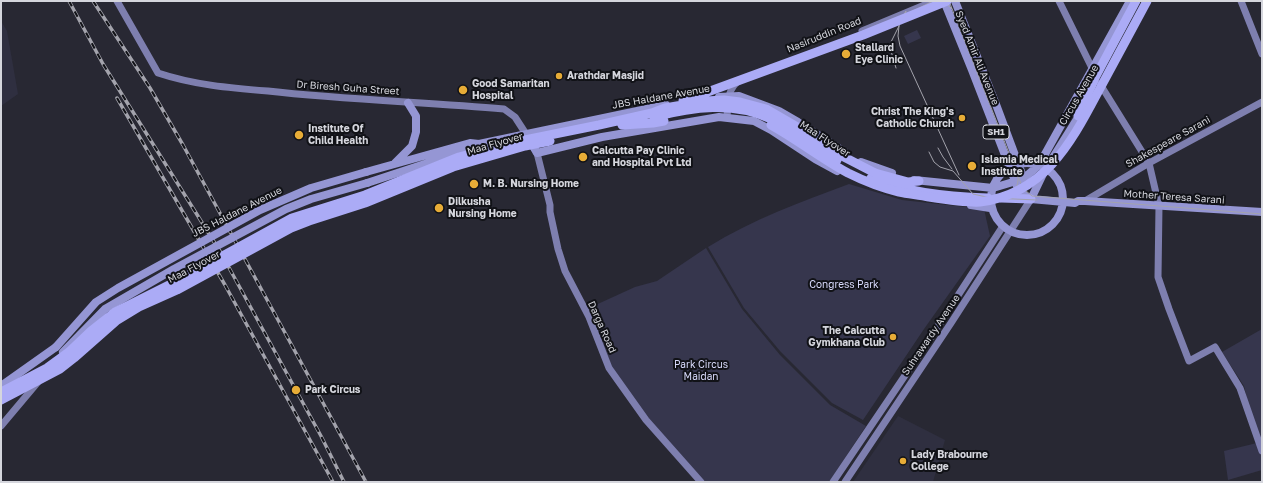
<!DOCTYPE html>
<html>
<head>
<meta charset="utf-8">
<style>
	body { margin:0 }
	#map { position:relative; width:1263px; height:483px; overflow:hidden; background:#282833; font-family:"Golos Text",sans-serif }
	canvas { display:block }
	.frame { position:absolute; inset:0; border:2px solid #d5d6dd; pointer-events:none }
</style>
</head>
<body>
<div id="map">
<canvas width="1263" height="483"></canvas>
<div class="frame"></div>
</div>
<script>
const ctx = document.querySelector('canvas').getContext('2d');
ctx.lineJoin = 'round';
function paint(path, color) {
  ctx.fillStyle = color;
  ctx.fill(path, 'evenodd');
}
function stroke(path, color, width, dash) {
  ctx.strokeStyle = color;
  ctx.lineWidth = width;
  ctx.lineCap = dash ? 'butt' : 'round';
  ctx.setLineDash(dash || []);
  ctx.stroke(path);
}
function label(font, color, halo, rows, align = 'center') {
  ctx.font = font + ' "Golos Text",sans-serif';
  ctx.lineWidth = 4;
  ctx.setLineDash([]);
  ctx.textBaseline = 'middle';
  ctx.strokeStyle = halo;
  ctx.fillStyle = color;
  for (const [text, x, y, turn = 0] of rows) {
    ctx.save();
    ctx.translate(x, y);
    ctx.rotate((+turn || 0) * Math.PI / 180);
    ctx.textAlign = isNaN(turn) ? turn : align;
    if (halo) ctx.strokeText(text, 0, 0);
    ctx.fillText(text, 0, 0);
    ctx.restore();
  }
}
const built = new Path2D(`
	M1,21l6,10 11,63 -17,12z
	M898,416l47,24 -12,42h-80z`);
const green = new Path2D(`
	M917,30l4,8 -13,6 -4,-8z
	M849,184l53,16 82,9 6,27 -66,93 -61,91 -31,-17 -52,-52 -36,-43 -36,-61c45,-28 93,-45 141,-63z
	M706,248l36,61 38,46 50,50 36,21 -37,56h-125l-60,-65 -32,-50 -23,-59 46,-21 22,-6z
	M1262,329v141l-34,10 -4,-29 33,-8 -13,-57 -22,-34z`);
const secondary = new Path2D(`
	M117,1l41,72c36,12 72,15 110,18 79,9 158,11 236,18l11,8 11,17
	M1059,1l33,67
	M1241,1l21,53
	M862,31l72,-30
	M1100,84l49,79 10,43 -1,71 11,32 20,52 26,-14 25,41 22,63
	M727,117c1,-12 0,-29 12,-36
	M537,153l13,52v7l8,37 7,22 24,46 20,51 37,52 55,62
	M1085,201l64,-38 113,-61
	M1,426l37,-44
	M833,482l98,-145 72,-111
	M845,482l106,-159 80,-124`);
const primary = new Path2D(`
	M944,1l28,69 45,116c4,7 7,10 14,13l44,4 3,-2h7l177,11
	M955,1l42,106 28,75
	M719,97l20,-1 40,15 19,11 47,30
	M530,141l7,12 65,-16 117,-20 35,4 17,9 44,29 22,12
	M1052,159l30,-48
	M861,162l31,11
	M991 199a36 36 0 1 1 72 0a36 36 0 1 1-72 0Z
	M395,163l17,-17 4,-14v-16l-8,-13
	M366,172l104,-29 9,1
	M914,180l79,8 30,-9 16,-14 91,-164
	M367,183l103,-34 9,-5 187,-39
	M1031,199l12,-25
	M971,205l19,3
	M1,386l55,-39`);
const highway = new Path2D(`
	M1078,116l18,-40 40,-75
	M875,173l33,9 11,-1
	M871,178c36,15 78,19 117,20
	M1001,198l30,1`);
const tram = new Path2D(`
	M940,1l7,3 5,5
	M949,1l73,185 3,4 7,6 230,18
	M899,26l-1,10 2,10 59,129
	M896,68l-5,-17 -1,-7 9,-18 2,-11 1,3 4,-7 -1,4 28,-14
	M938,148l5,9 9,12
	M929,152l5,10 6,5 13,4 20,23 18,4 46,2
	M1004,198c10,-4 15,-11 14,-22`);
const rail = new Path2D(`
	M69,1l34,63 118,189 100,183 23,46
	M93,1l57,87 33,57 183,337
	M117,98l108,187 108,197`);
const primaryBridge = new Path2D(`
	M56,347l40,-45 22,-14 142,-78 51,-22 55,-16
	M63,352l42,-43 69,-40 112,-60 25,-10 56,-16`);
const highwayBridge = new Path2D(`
	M683,101l180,-66 84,-34
	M654,117c38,-10 80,-16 117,2 23,11 44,27 66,41
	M622,125l31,-2 11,-2
	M771,125c27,15 51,34 77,48 16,8 34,15 51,19 10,2 20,3 30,5 13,2 39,6 51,5 63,-8 90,-57 117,-108 17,-31 33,-62 50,-93
	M1,392l46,-24 22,-16 22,-21 24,-19 62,-31 115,-63 73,-23 94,-38 56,-15 84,-17 53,-12 13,-5 41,-7 18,-1 16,2 26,7 38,22 40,26 31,16
	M1,400l59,-31 14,-11 42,-37 23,-14 38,-17 114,-62 18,-7 56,-18 88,-36 72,-21 25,-5`);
const markers = [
	[846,54,5,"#e7ac37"],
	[559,76,4,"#e7ac37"],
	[463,90,5,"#e7ac37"],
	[962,118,4,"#e7ac37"],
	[299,135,5,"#e7ac37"],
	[583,157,5,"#e7ac37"],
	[972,166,5,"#e7ac37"],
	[474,184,5,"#e7ac37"],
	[439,208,5,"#e7ac37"],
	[893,337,4,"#e7ac37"],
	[296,390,5,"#e7ac37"],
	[903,461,4,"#e7ac37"]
];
const shields = [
	[996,132,26]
];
const shieldNames = [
	["SH1",996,132]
];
const streetNames = [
	["Nasiruddin Road",824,35,-22],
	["Syed Amir Ali Avenue",977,58,68],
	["Dr Biresh Guha Street",348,88,4],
	["Circus Avenue",1079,95,-60],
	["JBS Haldane Avenue",661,97,-10],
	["Maa Flyover",825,139,33],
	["Shakespeare Sarani",1168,142,-29],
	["Maa Flyover",495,144,-16],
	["Mother Teresa Sarani",1174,197,4],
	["JBS Haldane Avenue",237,212,-27],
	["Maa Flyover",194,267,-28],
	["Darga Road",602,327,66],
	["Suhrawardy Avenue",931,335,-56]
];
const poiNames = [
	["Stallard",855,48],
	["Eye Clinic",855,60],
	["Arathdar Masjid",567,76],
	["Good Samaritan",472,84],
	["Hospital",472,96],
	["Christ The King's",954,112,"right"],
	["Catholic Church",954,124,"right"],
	["Institute Of",308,129],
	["Child Health",308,141],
	["Calcutta Pay Clinic",592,151],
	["and Hospital Pvt Ltd",592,163],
	["Islamia Medical",981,160],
	["Institute",981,172],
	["M. B. Nursing Home",483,184],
	["Dilkusha",448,202],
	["Nursing Home",448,214],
	["The Calcutta",885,331,"right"],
	["Gymkhana Club",885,343,"right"],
	["Park Circus",305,390],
	["Lady Brabourne",911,455],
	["College",911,467]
];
const parkNames = [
	["Congress Park",844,285],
	["Park Circus",701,365],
	["Maidan",701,377]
];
paint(built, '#2f2f40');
paint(green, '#36364d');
stroke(secondary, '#7e7faf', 7);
stroke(primary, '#9596d4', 8);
stroke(highway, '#ababf6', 9);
stroke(tram, '#a3a3ac', 1);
stroke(rail, '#a3a3ac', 3.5);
stroke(rail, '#111217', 2, [6]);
stroke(primaryBridge, '#9596d4', 8);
stroke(highwayBridge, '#ababf6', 9);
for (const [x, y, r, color] of markers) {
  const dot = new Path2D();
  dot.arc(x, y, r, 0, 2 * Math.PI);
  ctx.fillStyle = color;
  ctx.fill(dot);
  stroke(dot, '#111217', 1.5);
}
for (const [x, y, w] of shields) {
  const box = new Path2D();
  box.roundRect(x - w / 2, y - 7, w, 14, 3);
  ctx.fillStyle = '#111217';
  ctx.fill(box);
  stroke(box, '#d5d6dd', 1);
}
label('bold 9px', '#d5d6dd', null, shieldNames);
label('10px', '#d5d6dd', '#111217', streetNames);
label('bold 10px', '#d5d6dd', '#111217', poiNames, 'left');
label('10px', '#d7d9fa', '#111217', parkNames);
</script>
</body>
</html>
